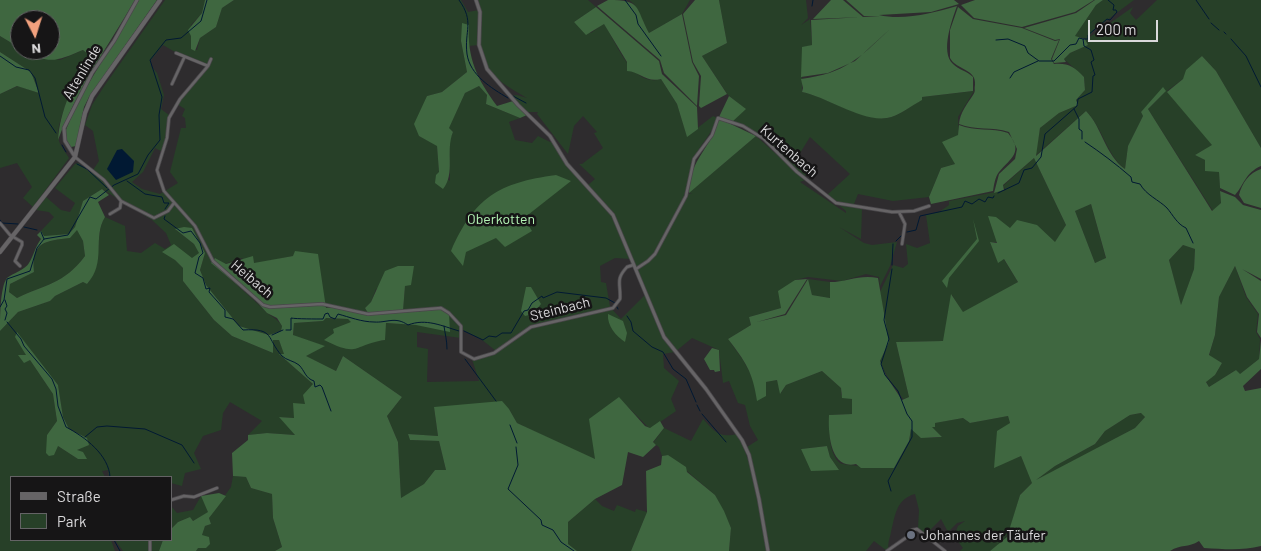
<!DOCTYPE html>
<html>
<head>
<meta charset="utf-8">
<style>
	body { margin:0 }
	#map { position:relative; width:1261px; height:551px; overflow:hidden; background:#2e2c2e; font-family:Barlow,sans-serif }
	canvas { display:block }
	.legend { position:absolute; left:10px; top:476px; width:162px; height:65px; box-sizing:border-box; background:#161516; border:1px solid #646365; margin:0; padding:6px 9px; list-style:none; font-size:15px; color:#dad9db }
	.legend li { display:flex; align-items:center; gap:10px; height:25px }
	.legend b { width:25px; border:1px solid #646365 }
	.north { position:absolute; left:10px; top:10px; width:50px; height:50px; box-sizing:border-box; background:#161516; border:1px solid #646365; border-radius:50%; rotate:175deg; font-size:14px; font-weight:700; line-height:20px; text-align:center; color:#dad9db }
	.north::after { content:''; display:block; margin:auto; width:18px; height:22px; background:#f2a17e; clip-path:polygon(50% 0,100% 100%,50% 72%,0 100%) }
	.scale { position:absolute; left:1088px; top:20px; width:70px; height:22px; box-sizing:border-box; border:2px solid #dad9db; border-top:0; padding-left:6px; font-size:15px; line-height:18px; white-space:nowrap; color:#dad9db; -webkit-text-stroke:4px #161516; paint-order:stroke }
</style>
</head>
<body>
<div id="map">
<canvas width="1261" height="551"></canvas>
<ul class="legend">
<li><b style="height:6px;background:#666466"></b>Straße</li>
<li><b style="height:14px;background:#274028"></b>Park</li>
</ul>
<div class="north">N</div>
<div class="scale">200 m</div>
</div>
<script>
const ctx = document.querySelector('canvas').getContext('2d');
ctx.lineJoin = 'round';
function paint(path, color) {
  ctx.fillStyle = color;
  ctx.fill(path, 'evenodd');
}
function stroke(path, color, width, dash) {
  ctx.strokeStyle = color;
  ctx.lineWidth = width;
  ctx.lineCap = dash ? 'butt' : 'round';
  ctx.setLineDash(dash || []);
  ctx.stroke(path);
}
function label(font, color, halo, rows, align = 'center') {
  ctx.font = font + ' Barlow,sans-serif';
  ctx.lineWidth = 5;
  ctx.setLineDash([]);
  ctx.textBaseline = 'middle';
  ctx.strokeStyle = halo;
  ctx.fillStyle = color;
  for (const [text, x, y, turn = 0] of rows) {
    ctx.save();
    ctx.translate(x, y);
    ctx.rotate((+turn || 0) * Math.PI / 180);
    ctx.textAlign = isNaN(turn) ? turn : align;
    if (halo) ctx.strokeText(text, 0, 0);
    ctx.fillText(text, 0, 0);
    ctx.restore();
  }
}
const green = new Path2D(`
	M165,0h40l-3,13 -11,12v24l6,1 3,-12 16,-11 6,-19 12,-8h227l7,12 11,-2v35l-11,1 1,-21 -8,16 6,31 -25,20 -15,4 -8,40 18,9 2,27 11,9 -1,-40 4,-9 -5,-4 17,-35 14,-7 8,9 -1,9 34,14 -11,4 6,18 17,3 6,-7 12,6 3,-1 11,19 46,53 15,29 -11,-29 -26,-28 7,-6 -16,-15h3l21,-16 -9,-15 3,-1 -14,-16 -9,10 -6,28 -31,-40 1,-2h-12l-15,-16 6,-1 10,3c-30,-17 -48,-28 -47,-68 0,-11 3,-20 -2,-30h110l8,7 -22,15 17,11 13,-10c12,20 29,65 57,56l16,25 10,32 26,-20 4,2c-5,17 -18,27 -23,41 -5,15 -7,31 -13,46l7,-11 5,-1h-4l3,-3 64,-54 49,44 -5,2 46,31v-2l-10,-8 26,5 -1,31 -22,-12 25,16 8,2 25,-3 -7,24 -10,20 -1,-9 -13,-3 -24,7 -34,-4 -13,3 -14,28 -32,9 2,8 -23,14 15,21 11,20 12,2 11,-2 4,13 5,-8 36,-14 19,17v7l11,4v15l-22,1c-1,14 -2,38 10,48 3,3 46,4 54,5l15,-27 2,-12c12,9 16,10 31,8l-11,-10 3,-4 29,-5 7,5 38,-7 2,7 -16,44 27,-11 12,26 22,-16 40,-22 10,-13 25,-16 12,-2 3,4 -10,11 -103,55 -12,12 -11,38 -7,9 -12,9h-30l3,-3 -9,-12 4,-10 7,-5 -8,2 -9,9 -7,-13 -15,15 -8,-6 1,-18 -4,-16c-19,5 -20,22 -24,38 -1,7 -5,13 -1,19h-3l-13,-10 -8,10h-97l-5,-32 -17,-72 11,-7 -8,-14 -5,-21 -7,-2 -9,-22 -6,2 -4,-33 -27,-12 -17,14 -12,2 1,14 15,13 -8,18 5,12 -26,18 -31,-31 -19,65 -83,-40 -8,-14 -75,-2 4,29 -30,-2 2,6 29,1 7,29h-11l-11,14 -23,15 -3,-57 -11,-26 15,-19 -59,-41 -7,15 -31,-15 19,-10 -31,-10 1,-13 29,-2 3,-3 22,1 30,22 7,-1v-17l31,2 -13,-14 2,-25 -29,3 -5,13 -6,6 4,6 -32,-7 -11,1 -2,-6 -31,-46 -39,8 -13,-6 -16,6 -10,-6 -3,5c18,16 36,31 53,48 6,6 12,7 17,15l-1,5 -12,4 -30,-9 -33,-41 -6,-15 5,-17 -13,-25 -16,2 18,14 6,9 -8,6 -17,1 8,8v13l31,39 18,16 41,17v-13h6l6,14 -5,1 33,29 -8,20 -11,14 -14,-1 16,18 -29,-2 -19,2 14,-14 -32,-19 -7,11 -2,17 -18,6 -9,17 7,16 -16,4 -3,13 -11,-3v-6h-62l-1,-7 -6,1 3,6h-94v63h100l4,11h-115v-220l18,-19 32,-11 5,-5 28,-14 4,2c18,-21 6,-48 18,-67l20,9 2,25 14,2 14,-10 10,6 6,-4 -5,-12 -14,-13 -50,-31 -19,12 -8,26 -6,7 -25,2 -3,-5 13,-14 -5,-5 -13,-2 10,-13 15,13 9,2 5,-9 -20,-15 20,-24 3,-1 13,10 8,-12 -6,-30 -8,-6 7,-20 13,-20zM163,45l24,14 20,7 -30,38 8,5 -3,7 3,2 1,10h-5l-11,44 8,11 -18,11 -18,-5 -10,-7 11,-10 12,-24 6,3 4,-9 4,-27 -8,-6 3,-14 -7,-22 -6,-7v-6zM554,175l16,6 -42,33zM615,258l17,1 23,53 -1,5 -8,-23 -25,25 -11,-12 -4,-24 -5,-1 -1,-16zM463,330l18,9 15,12 -24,8 7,22 -52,1 1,-33 -11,-2v-15l44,6zM17,333l41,52 5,32 6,12 18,9 -10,12 1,9 -20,-13 -11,-11 10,-14 -4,-27 -23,-34 -11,-5 8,1zM827,446l3,11 9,13 -38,-21z
	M629,0h61l-8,14 -33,19 -15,-29z
	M719,0h87l2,18 -7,7 9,-6 2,26 -10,3v44c25,5 61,29 85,26 12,-2 24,-12 34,-18l1,-3 52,-6 -16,26 1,18 -8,5 4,24 -14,4 -12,29 -36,4 -35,-7 -4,10 8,3 -26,-5 -9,-7 23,-21 -40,-37 -13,21 12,11 -5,9 -39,-40 -32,-17 12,-12 -17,-14 -26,-39 25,-13z
	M1103,0h31l-39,29 -8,10 46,-32 -3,6 6,7 21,-20h104v148l-45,-77 -14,-15 -19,23 -16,12 46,54 -18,10 10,5 14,12 2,31 -8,8 -65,-102 18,-18 -25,21 2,4 -15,30 -3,23c-19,-15 -22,-41 -39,-58l-51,45 5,-28 19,-15 19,-8 -2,-5 9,-10 -1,-13 -20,-18 6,-6 18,-8 -3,-7 -11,-1 22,-32z
	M0,36l20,12v2l40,10 23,-10 7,6c-10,16 -37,67 -31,85 2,6 7,12 10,17l-36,49 -10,-9 9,-11 -15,-24 -17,5v-74l18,-8 21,7 -8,-21 -31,-20z
	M1034,158l32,67 -10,17h-65l7,20 5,-4 15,24 -55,31 -11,-18 -8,46 -48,1 13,55 -6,2 -16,-23 -7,-15 9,-19 -9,-50 13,-27 10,3 5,-4 -2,-20 11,4 13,-5 -4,-28 13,-3 10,-7v-4l57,-11 -3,-4z
	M1091,204l15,55 -11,4 -20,-52z
	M77,229l6,12 2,15c-21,28 -39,28 -68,42l-8,-6 1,-8 24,-12c-2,-31 12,-31 36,-34z
	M1183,245l12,4 -1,20 -13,37 -12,-46z
	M1235,266l11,31 12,17 -2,18 4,7 -1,20 -20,16 -3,-5 -27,17 -3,-6 9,-6 7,-12 -13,-7 6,-21 4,-38z
	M808,279l22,3v16l-18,-3z
	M703,419c13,14 16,19 35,15 17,37 23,77 29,117h-38l2,-23 -16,-33 -47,-40 -6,1 -3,-9 -6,-4 11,-15 27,13z
	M233,476l13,1 5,11 21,6 1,24 9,29 -7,4h-79l9,-25 6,-2 -2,-6 22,-31z
	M201,496l8,16 -16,9 -3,-4 -12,5 -7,7v-23l6,7 16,-3z
	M595,499l7,7 12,5 3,-6 18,7 1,-3 11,3 -16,39h-54l-9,-7v-22z
	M115,540h48l-4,11h-36z`);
const forest = new Path2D(`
	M0,0h135c-27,46 -58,90 -77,140 2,-30 16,-59 32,-84l-7,-6c-26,11 -34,15 -59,0h26v-30h-30v28l-20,-12z
	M139,0h18l-68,97 -5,10 -8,39 -5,1 -4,-5 -2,-10 13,-31z
	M205,0h29l-12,8 -6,19 -16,11 -5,13 -4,-2v-13l-3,-6 14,-17z
	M608,0c34,0 27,7 41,33l33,-19 10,48 7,14 -2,30 -33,-33 -4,-13 -63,-54z
	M695,0h24l8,43 -25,13 25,38 -26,14 -2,-2 2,-30 -8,-14 -10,-48z
	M831,0h12l20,17 -50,2z
	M846,0h108l5,4 -28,8 -52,3c24,6 54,-2 78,-9 -5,14 -17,46 -4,58 6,6 14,7 20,13v14l-51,6v3c-11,6 -23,16 -35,18 -25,4 -60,-21 -85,-26l1,-4 -2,-9c45,-6 57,-20 89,-50l-35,32 -27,12 -27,4 1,-30 10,-2 -1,-25 69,-4h-16z
	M975,0h119l-19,12 -53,15 -48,-9 -13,-13z
	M1095,0h8l-7,5 -21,31 10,3 3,6 -18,8 -6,6 2,3 -12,1 -2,-4 8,-20 -5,1 -31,-12 52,-15z
	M596,7l63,54 3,13 35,33 1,22 -11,8 -10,-33 -16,-25c-15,4 -20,-7 -34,-8v-9l-23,-38 -18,11 -12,-13z
	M958,7l15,12 49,9 33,13 4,-1 -8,19 3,5c15,-1 20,3 30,13l1,13 -9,10 2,5 -19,8 -19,15 -4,28 50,-45c16,16 19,44 39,58l3,-23 15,-30 -2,-4 22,-25 3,4 -18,18 64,102 9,-8 -1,-12 15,6 8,8 18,5v69l-19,-10 19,12v57l-4,-6 2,-18 -12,-17 -12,-31 -16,31 -4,38 -6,20 13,8 -7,12 -9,7 3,5 27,-17 4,4 19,-15 2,-19v29l-18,17 2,5 16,-3v158c-19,5 -38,3 -57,2l-5,-7c-11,7 -18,3 -29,10h-180l17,-14 13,-42 12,-12 -11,-27 -27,12 3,-37 13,-8 -2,-7 -38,7 -7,-5 -28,5v4h-3l10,10 -21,1 -10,-9 -2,12 -15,27h-33l-5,-4c-26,6 -28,-31 -27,-49l23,-1v-15l-10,-1 -1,-10 -19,-17 -36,14 -6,9 -3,-14 -11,2v14l-9,5c-4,-29 -12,-40 -29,-62l23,-14 -2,-8 32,-9 -3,-17 17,-11 12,-1 -22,35 -28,8 29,-7 22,-36 4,16 18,3v-16c17,0 30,-8 48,-4l11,64 -9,19 6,15 16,24 7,-3 -13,-55 47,-1 8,-47 12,18 55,-30 -14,-23 -6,4 -8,-21 7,1 -9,-27 8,1 14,11 7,-8 20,5 18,17 11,-17 -32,-67 -31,27 1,5 -10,3 5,-19 16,-15 2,-10 -8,-17c-17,-6 -34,-1 -50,-8 1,-11 8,-20 14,-29 3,-5 1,-4 2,-10 2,-16 -19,-15 -25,-27v-28zM1091,204l15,54 -11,5 -20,-52zM1183,245l12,4 -1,20 -13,36 -12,-45zM1141,413l4,4 -10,11 -99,52 19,-14 40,-22 10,-13 25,-16z
	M462,23l7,2c-2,33 8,54 28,81l16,-5 14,14 -7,3 -34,-14 1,-9 -8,-9 -14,7 -16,35 4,4c-8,19 3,41 -10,57l-8,-6 1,-8 3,-3 -2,-26 -18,-10 -5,-12 13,-28 15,-4 25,-20 -6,-31z
	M0,52l31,20 8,21 -22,-7 -17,8z
	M1202,56l14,15 45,77v18c-16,7 -17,19 -26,29l-15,-7 -1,-16 -14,-1v-11l-10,-5 17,-10 -45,-53 16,-13 3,-9z
	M729,96l17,13 -15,14 -12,-6z
	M718,118l38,18 -67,57c0,-35 24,-45 29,-75z
	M959,125c16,7 33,2 49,8 16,19 3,25 -9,39 -4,5 -5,13 -6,19l-62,13 -2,-7 12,-29 14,-4 -13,-22 16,-7z
	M1261,169v39l-17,-5 -5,-8c3,-12 10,-22 22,-26z
	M556,175l15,6 -47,37 8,13 -27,16 -9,-9 -30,14 -3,14 -12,-15c24,-54 47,-68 105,-76z
	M102,189l7,6 -11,7 7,15c-13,21 2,45 -18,67l-4,-2 -28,14 -5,5 -32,11 -18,19c0,-13 0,-44 7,-53 6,-5 18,-8 22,-15 5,-8 6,-16 12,-24l-4,-4 4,-4 3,5 25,-2 6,-7 8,-26zM77,230l6,11 2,15c-21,28 -39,28 -68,42l-8,-6 1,-8 24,-12c-3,-31 12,-31 36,-34z
	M973,219l6,22 -30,37 -2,10 -5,-7 35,-42z
	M184,227l8,1 13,25 -5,17 6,15 33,41 30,9 12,-4 1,-5 -5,-8 -10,-5 -14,-15 -42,-35 4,-5 11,6 27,-8 1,7 39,-7 2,-5 23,3 8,54 11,-1 31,6 -3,-5 6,-6 14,-31 13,-5h16l-3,19 -6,1 -2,25 38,-2 8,4 1,19 -34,-7 -30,-2 -1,17c-33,5 -25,18 -61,0l10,-7 -1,-4 18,-7 -3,-3 -22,-1 -3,3 -29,2 -1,12 32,11 -19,10 30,15 7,-15 59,41 -15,19 11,26 3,56 23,-14 11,-14h11l-7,-29 -29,-1 -2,-6 30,2 -4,-29 68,-6 7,8 8,14 78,36 -6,-40 30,-22 26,29 5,2 10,-7 4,7 -11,14 3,3 -13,12 -15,-5 -6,33 -27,14 -27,23v22l9,7h-302l7,-4 -9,-29 -1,-24 -21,-6 -5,-11 -13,-1 -1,-23 16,-13v-5l19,-2 28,2 -16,-18 15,1 -1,-15 12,1 -2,-9 10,-11 -34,-30h5l-5,-14h-6v13l-41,-17 -18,-16 -31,-39v-13l-8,-8 -13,-8 12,-8 18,14 7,-5 -5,-9 -19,-15z
	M526,287h5l10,17 -8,10 -8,2 -4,-5z
	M608,314l15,7 4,12 -2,9c-9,-6 -18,-16 -17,-28z
	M17,332l41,53 5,32 6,12 18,9 2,7 -12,5 6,2 4,7h-9l-20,-13 -4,9 -5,1 -3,-3 1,-18 10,-14 -4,-27 -23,-34 -6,3 -6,-8h8l-11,-18z
	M712,348l7,2 1,21 -5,1 -1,-2h-4l-6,-11z
	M827,446l3,11 9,13 -28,1 -10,-22z
	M668,455l18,12 1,5 28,23 9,16 7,17 -2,23h-98l16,-39 -1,-41 15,-6 1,-9z
	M219,493l7,3 -17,22 2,6 -6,2 -3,9 7,2 1,7 -4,4h-8l-2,3h-37l4,-11h8v-11l7,-7 12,-5 3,4 15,-9 -7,-16z`);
const water = new Path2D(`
	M122,149l12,12 -1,11 -17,8 -9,-11 10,-19z`);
const stream = new Path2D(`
	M459,0c16,22 5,31 8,54 3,21 24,34 41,44
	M625,0l11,15 2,9 23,32
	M1196,0l13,19
	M812,6l1,-6
	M1211,23l8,7
	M1224,32l2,2
	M1231,39l15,17 15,31
	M996,40l12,-1 17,7 3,7 11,8h15l16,-16 6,-1 3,-6 4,1
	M0,56l16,11 13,3 6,8 10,39 11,16
	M1010,78l4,-6 24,-11
	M513,96l13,7
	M1074,109l5,10v10l3,2v8
	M1085,142c15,10 31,22 46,35l1,5 8,2c6,11 19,16 27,24 6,7 10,16 19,20l7,15
	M62,145l4,7
	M77,164l10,5 20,19
	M127,181l18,13 17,3 2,6h5l-4,6
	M998,193l21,-10 5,-13 8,-2 9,-11 4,-23 32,-28 1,-7 14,-7 1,-16 2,-1 -4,-13 3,-2 -3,-10 -7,-4 -1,-7h5v-4l19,-16 3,1 7,-8 -1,-2h-3l1,-5 -6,-5
	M165,216l-1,3 19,14 8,-2 9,12 3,10 -4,4 -4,16 8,5 3,11 4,-1 -1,4 16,18v7l8,2 10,11c32,-2 23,8 39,26 4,4 12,5 17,9 6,6 6,13 15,16l1,6 5,-2 2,2 9,24
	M0,220l2,3 16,1
	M24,227l13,3
	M41,232l3,7
	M907,232l9,-2 4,-14 42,-9 3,-6 7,3 7,-5 6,3 3,-5 5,1 1,-2
	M896,241l7,-7
	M892,265l1,-21
	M0,307l4,-7 3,-21 23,-8 7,-23 7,-9 24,-4 22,-38 6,2 18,-14 24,-11 10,-19 12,-15 -1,-25 3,-18 -12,-37 16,-20 15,-2 20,-17 6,-21
	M617,307l1,2
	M627,316l4,6 2,9 19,16 11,5 10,17 13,10 10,23
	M5,320l2,-7 -2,-4 2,-3 -2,-6
	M7,322l14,17 3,7 28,33 4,10 2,17 8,21c19,10 43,28 44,50
	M444,326c1,8 3,14 3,23
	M286,330h5v-12c5,1 26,1 32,1l2,-5 3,-1 2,4 5,2 3,-5c11,3 24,8 36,8 13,1 21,-6 34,3 18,-7 34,1 51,6
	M464,331l19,9 6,-4 7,1 6,-4h9l13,-22 4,-1 4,-7 10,-7 1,2 14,-6 49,6 9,5
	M272,335l11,-5
	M465,359l31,42
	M697,405l3,6
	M702,414l24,28
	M510,425l7,18
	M85,437l12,-10 10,-1 38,3 37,16 12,18
	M516,447l2,18 -10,24 33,31 1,5 11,5 8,12 13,9
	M891,491l-3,-10 24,-44v-16l-5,-7 -9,-23 -13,-16 -4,-11 8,-25 -5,-19 8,-51
	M114,540l6,11`);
const minor = new Path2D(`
	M176,53l32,13
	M211,59l-3,7 -28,33 -11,19 -2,20 -10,32 7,21 31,35 18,35 50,44 7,2 52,-3 46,10 73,-6 8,5 12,13v26l13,7 20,-6 37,-26 82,-19 7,-9c1,-16 -5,-19 7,-32l6,-2
	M172,84l12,-26
	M75,157l29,23 17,21 33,17 14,-7 6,-8
	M899,212l6,12 -3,20
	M110,214l10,-6 1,-7
	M0,223l10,12 12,7v3l-7,16 5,5
	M636,269l12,-8 7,-7 31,-58 8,-37 18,-24 6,-17 25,8 21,13 33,33 39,31 56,9 22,-1 15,-5
	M171,500l13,-4 10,1 23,-9
	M150,551v-11
	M887,551l20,-14 5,-7 5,-1 28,22`);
const tertiary = new Path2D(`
	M476,0l4,12 -1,33 8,24 31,36 32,31 17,28 46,51 51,122 42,52 36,51 7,15 10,44 9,52
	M75,157l-10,-16 -1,-13 28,-55 22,-32 23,-41`);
const secondary = new Path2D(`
	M0,252l75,-95 10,-44 7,-17 68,-96`);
const markers = [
	[911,535,5,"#6b7280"]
];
const streetNames = [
	["Altenlinde",82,72,-59],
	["Kurtenbach",789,151,41],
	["Heibach",252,279,40],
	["Steinbach",560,309,-14]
];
const parkNames = [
	["Oberkotten",501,219]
];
const poiNames = [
	["Johannes der Täufer",921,535]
];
paint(green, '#274028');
paint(forest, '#3f6740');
paint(water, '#011933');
stroke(stream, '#011933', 1);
stroke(minor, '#49474a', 4);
stroke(tertiary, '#49474a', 4.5);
stroke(secondary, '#49474a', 5);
stroke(minor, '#666466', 2.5);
stroke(tertiary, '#666466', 3);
stroke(secondary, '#666466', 4);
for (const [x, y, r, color] of markers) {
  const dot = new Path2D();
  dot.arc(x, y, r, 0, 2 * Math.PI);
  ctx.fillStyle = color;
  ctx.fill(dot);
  stroke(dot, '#161516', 2);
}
label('14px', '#dad9db', '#161516', streetNames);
label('14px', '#b5f5b6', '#161516', parkNames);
label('14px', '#dad9db', '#161516', poiNames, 'left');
</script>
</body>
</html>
